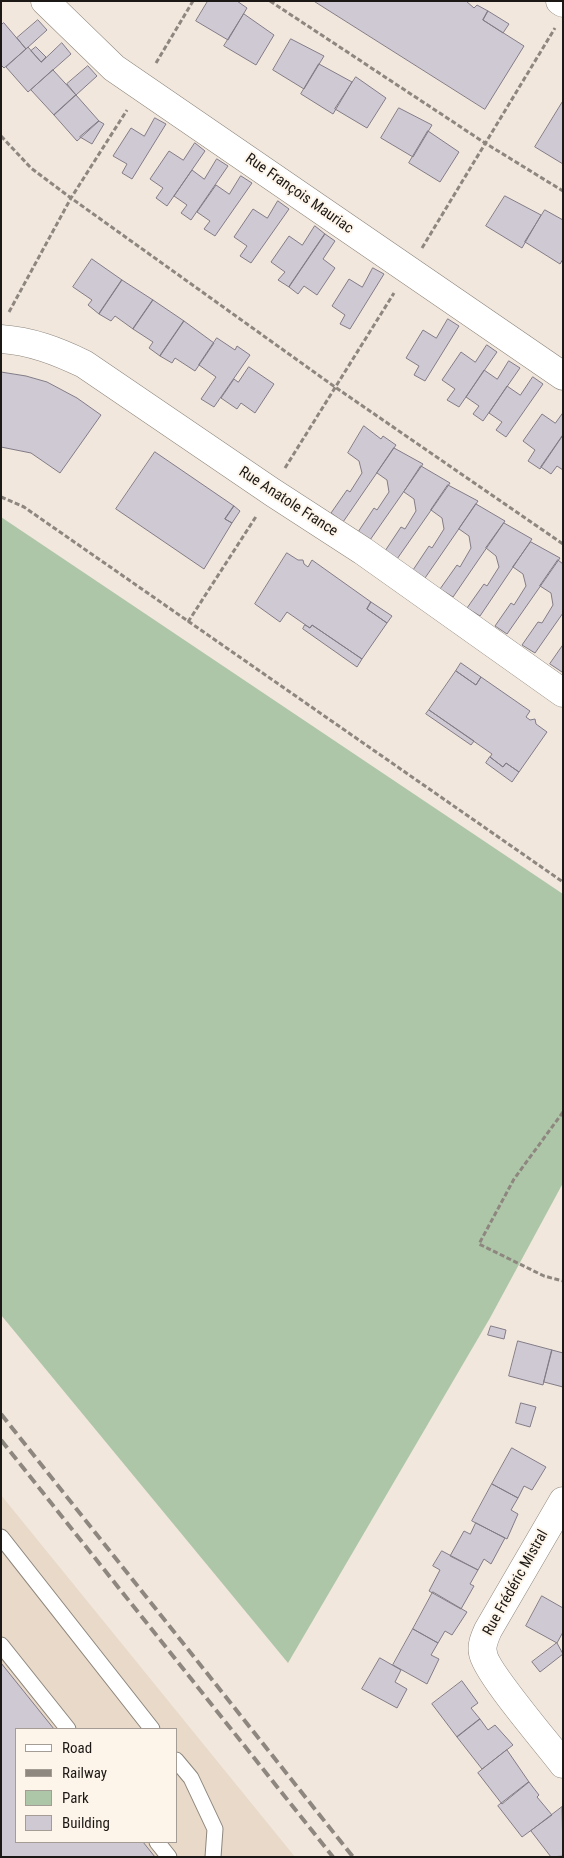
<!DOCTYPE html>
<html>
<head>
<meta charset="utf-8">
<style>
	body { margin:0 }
	#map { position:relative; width:564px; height:1858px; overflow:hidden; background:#f1e7dd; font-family:"Roboto Condensed",sans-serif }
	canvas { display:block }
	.frame { position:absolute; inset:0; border:2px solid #1b1815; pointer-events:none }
	.legend { position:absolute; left:15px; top:1728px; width:162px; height:115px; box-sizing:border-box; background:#fef5ea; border:1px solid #a39d95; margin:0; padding:6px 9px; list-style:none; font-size:15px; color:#1b1815 }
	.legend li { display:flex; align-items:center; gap:10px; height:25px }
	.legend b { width:25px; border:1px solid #a39d95 }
</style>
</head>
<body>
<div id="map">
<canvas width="564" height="1858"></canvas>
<div class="frame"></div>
<ul class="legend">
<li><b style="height:6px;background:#fff"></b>Road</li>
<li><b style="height:6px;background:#8e8780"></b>Railway</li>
<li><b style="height:14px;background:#aec6a8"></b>Park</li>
<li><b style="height:14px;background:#cfc9d4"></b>Building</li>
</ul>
</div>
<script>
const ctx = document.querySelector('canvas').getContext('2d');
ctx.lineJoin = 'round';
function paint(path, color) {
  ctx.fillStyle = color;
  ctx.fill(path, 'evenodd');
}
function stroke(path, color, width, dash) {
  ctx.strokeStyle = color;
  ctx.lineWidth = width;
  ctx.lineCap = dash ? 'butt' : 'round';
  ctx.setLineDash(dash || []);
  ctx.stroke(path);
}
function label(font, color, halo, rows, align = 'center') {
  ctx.font = font + ' "Roboto Condensed",sans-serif';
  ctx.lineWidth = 4;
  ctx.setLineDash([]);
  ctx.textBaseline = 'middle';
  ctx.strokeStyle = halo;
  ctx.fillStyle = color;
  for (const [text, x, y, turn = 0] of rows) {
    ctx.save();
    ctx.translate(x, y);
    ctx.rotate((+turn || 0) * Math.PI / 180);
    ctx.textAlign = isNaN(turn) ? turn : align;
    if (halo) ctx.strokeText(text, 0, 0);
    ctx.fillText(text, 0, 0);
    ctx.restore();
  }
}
const built = new Path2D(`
	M1,1495l294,362h-294zM16,1729h160v113h-160z`);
const green = new Path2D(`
	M1,517l562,377v289l-73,135 -202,345 -287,-348z`);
const building = new Path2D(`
	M208,1h29l10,7 -19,32 -32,-19z
	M314,1h152l8,7 3,-3 11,6 -5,9 41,26 -39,63z
	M488,11l21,13 -6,9 -20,-13z
	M244,14l30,21 -18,30 -32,-19z
	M38,20l9,10 -21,19 -9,-11z
	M4,23l22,26 -22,19 -3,-3v-40z
	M291,39l33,17 -20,33 -31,-19z
	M62,43l9,11 -43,38 -22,-25 22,-20 13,15z
	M36,47l10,10 -5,5 -10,-11z
	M319,64l33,18 -19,32 -32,-20z
	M88,66l9,10 -21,19 -9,-11z
	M53,70l23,25 -22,20 -23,-25z
	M356,77l30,21 -19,30 -32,-19z
	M76,95l23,26 -22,20 -23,-26z
	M563,101v63l-28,-17z
	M399,108l33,17 -19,32 -32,-19z
	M155,118l11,6 -34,55 -10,-6 5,-9 -14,-8 18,-28 13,8z
	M99,121l5,3 -12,20 -12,-7z
	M428,131l31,21 -19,30 -31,-19z
	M195,143l10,8 -38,55 -11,-8 7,-10 -13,-9 19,-28 14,9z
	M217,159l11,7 -37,54 -10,-7 6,-8 -13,-9 18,-26 12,9z
	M241,176l11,7 -37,53 -11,-7 6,-8 -13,-9 19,-27 13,9z
	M505,196l36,19 -19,33 -36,-22z
	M278,201l11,8 -38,54 -11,-7 7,-10 -13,-9 19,-28 14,9z
	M545,210l18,10v39l-3,5 -35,-22z
	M315,226l10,8 -36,53 -11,-7 7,-8 -14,-10 18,-26 13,9z
	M325,234l10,7 -12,18 12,9 -18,27 -13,-9 -6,8 -9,-7z
	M92,259l30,21 -23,34 -11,-9 4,-5 -19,-13z
	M373,268l11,6 -34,55 -10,-5 5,-9 -13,-9 17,-27 13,8z
	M122,280l31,20 -20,29 -18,-13 -4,5 -12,-7z
	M153,300l31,21 -24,35 -11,-8 4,-6 -20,-13z
	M448,319l11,7 -34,55 -11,-6 5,-9 -13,-8 17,-28 13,8z
	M184,321l30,22 -19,28 -20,-13 -3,5 -12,-7z
	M217,338l18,12 2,-4 13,9 -36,52 -13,-8 15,-22 -17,-12z
	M487,345l10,7 -38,55 -12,-7 8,-11 -13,-9 19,-28 14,10z
	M509,361l11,7 -37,53 -10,-7 6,-8 -13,-9 18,-27 13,9z
	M249,367l25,17 -19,29 -14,-10 -4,6 -16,-11 13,-19 4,3z
	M1,372l25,4 21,6 30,16 24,17 -41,58 -29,-20 -30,-6z
	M533,377l10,7 -37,53 -10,-7 6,-8 -13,-9 18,-27 13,9z
	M563,413v22l-23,34 -12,-8 7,-11 -12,-9 19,-27 13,9z
	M364,426l17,13 2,-3 13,9 -53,77 -12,-9 16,-23 3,2 12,-19 -3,-12 -11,-8z
	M563,435v35l-6,-4 -6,8 -10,-7z
	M394,448l29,16 -53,76 -12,-8 16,-24 3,2 12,-18 -2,-12 -10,-7z
	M155,452l79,54 -9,13 7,4 -28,46 -88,-60z
	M421,466l29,17 -53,76 -12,-8 16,-24 4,2 11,-18 -2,-12 -10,-7z
	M448,485l30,16 -53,77 -12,-8 16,-24 3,2 12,-19 -2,-11 -11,-8z
	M476,504l29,17 -52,76 -13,-8 17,-24 3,2 11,-19 -2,-12 -10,-7z
	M234,506l6,5 -8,12 -7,-4z
	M504,523l28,16 -52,77 -13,-8 17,-24 3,2 12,-19 -3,-11 -10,-8z
	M531,542l29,16 -53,76 -12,-8 16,-23 3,2 12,-19 -3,-12 -10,-7z
	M287,553l11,7h5l1,4 4,3 4,-7 59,42 -4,7 20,14 -25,36 -50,-34 -2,3 -23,-16 -7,10 -25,-18z
	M558,560l5,4v49l-28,40 -13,-8 16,-23 4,1 11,-18 -2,-12 -11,-7z
	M371,602l21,14 -5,7 -20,-14z
	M305,625l5,3 2,-3 50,34 -5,8 -54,-38z
	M563,645v26l-1,1 -12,-8z
	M461,663l20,14 -5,8 -20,-14z
	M456,671l20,14 5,-8 49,34 -4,6 4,3 5,-1 1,5 11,8 -28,40 -13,-9 -3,4 -13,-10 2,-3 -63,-44z
	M429,710l45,31 -3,4 -45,-31z
	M490,757l13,10 3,-4 13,9 -7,10 -26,-19z
	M491,1326l15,4 -2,9 -16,-4z
	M518,1341l34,9 -9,35 -34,-9z
	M552,1350l11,3v34l-19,-5z
	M521,1403l15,4 -6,20 -14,-4z
	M512,1448l34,19 -14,23 -8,-4 -6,12 -26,-14z
	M492,1484l26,14 -7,12 7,4 -11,25 -35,-18z
	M476,1523l29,15 -14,26 -7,-5 -6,11 -28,-14 14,-25 6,3z
	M442,1551l36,19 -8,14 4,2 -13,23 -32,-18 11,-21 -7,-4z
	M433,1592l34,20 -15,23 -7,-4 -7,12 -25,-14z
	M542,1596l21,12v24l-6,11 -31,-17z
	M413,1629l25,14 -7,12 8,4 -12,25 -34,-19z
	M557,1643l6,11 -23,18 -8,-10z
	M380,1658l21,12 -6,12 12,7 -10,19 -35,-19z
	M1,1663l53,66h-38v113h127l12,15h-154z
	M462,1681l16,22 -7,5 9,11 -23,18 -25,-33z
	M480,1719l8,11 7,-5 18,20 -31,24 -25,-32z
	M507,1750l22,32 -27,22 -24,-31z
	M529,1782l10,13 -2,2 15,18 -30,22 -24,-31z
	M562,1807l1,49 -12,1 -20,-26z`);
const path = new Path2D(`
	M270,1l215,142 78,48
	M156,63l37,-62
	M1,136l30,32 40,30 264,189 228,157
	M422,248l133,-220
	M9,312l62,-114 56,-88
	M285,468l109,-175
	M1,497l23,10 539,375
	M188,622l69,-107
	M563,1112l-49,67 -35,65 65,32 19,5`);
const service = new Path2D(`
	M1,1537l151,192
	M1,1645l67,84
	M176,1760l15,18 24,51 -2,28
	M157,1842l12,15`);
const minor = new Path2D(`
	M45,1l69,67 449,308
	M560,1l3,2
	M1,339c30,2 56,12 83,25l188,128 91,59 200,142
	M563,1501l-75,129c-3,7 -7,15 -5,23 2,18 65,91 80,111`);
const rail = new Path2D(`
	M1,1414l352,443
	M1,1440l332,417`);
const streetNames = [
	["Rue François Mauriac",299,194,35],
	["Rue Anatole France",288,502,33],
	["Rue Frédéric Mistral",516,1583,-61]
];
paint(built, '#e8d9c9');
paint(green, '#aec6a8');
paint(building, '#cfc9d4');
stroke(building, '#827c87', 1);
stroke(service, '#8e867c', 17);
stroke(minor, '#8e867c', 29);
stroke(path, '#8e8780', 3, [5, 2.5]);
stroke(service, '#fff', 15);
stroke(minor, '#fff', 28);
stroke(rail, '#8e8780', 4, [10, 5]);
label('15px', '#1b1815', '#fef5ea', streetNames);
</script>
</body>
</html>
